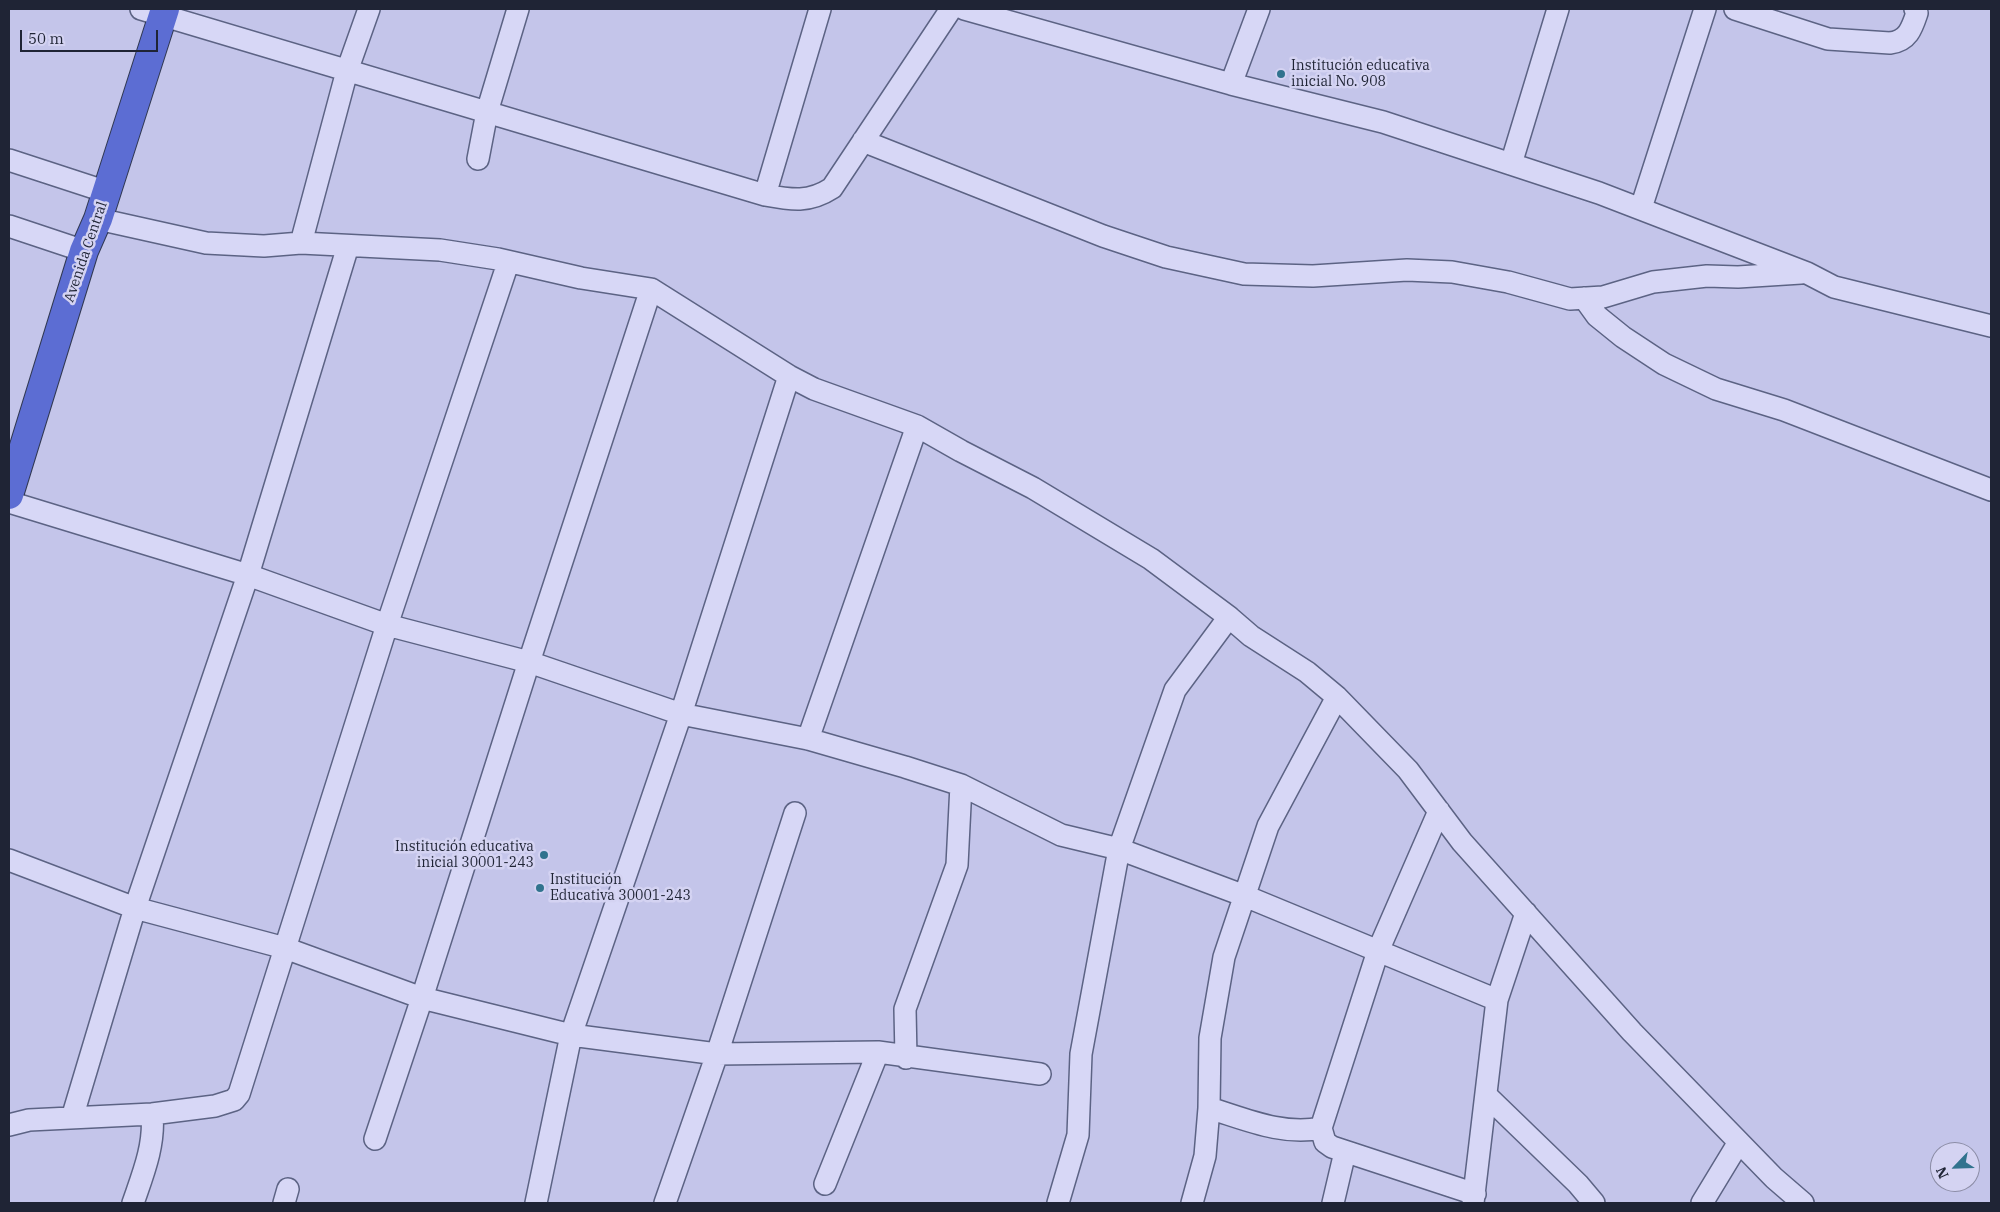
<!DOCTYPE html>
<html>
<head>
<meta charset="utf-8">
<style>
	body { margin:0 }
	#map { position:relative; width:2000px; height:1212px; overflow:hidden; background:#c4c5ea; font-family:"IBM Plex Serif",serif }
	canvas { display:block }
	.frame { position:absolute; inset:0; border:10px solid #1f2435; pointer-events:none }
	.north { position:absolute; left:1930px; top:1142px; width:50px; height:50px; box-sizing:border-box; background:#d4d3f2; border:1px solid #8c8da6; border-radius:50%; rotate:246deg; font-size:14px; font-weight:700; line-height:20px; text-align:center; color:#1f2435 }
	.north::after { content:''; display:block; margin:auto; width:18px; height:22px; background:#31738e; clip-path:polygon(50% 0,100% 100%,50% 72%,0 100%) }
	.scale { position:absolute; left:20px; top:30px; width:138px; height:22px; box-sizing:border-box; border:2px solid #1f2435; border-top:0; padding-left:6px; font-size:15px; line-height:18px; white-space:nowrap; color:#1f2435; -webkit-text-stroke:4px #d4d3f2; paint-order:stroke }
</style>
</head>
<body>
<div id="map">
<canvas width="2000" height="1212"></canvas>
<div class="frame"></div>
<div class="north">N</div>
<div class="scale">50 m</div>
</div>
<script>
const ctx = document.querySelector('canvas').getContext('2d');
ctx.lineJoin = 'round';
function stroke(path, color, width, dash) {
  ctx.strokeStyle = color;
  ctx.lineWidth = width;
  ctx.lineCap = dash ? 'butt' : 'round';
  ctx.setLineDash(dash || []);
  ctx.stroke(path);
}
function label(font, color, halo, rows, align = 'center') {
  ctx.font = font + ' "IBM Plex Serif",serif';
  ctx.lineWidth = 5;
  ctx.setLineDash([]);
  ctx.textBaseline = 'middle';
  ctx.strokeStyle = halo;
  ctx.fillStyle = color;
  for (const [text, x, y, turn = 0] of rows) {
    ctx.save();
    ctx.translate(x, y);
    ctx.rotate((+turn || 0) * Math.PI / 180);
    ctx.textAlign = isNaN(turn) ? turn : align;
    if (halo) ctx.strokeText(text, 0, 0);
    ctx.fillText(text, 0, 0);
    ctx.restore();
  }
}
const minor = new Path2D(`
	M141,9l624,186c27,5 44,8 67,-7l119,-179
	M964,9l267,75 152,38 216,71 208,80 27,14 157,39
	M1735,9l93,30 62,4c18,-2 22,-15 27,-30l-2,-4
	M1231,84l28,-75
	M863,141l240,95 63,21 78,17 69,2 94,-6 45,2 56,10 62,17 33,-2 50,-15 54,-6 31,1 63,-4
	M478,159l9,-47 31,-103
	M9,160l98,32
	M1511,164l47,-155
	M765,195l55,-186
	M1641,208l64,-199
	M98,219l108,24 58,3 37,-3 139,7 58,9 83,19 70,11 138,87 25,13 103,37 44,25 72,37 118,71 78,58 22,19 56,36 30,25 71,73 54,72 170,190 142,146 29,25
	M9,226l75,25
	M301,243l46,-172 22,-62
	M1584,298l13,18 26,21 41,27 52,25 68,21 207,80
	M9,502l239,73 139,50 142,37 152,52 127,25 97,28 56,18 100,50 58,14 126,47 252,104
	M808,739l109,-313
	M1439,811l-61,140 -57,177 4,14 7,5 143,47
	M9,860l126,48 150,40 137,50 149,37 146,19 161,-2 162,22
	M906,1058l-1,-49 52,-144 4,-80
	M1486,1095l92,89 16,19
	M1209,1108c36,11 74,28 112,20
	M72,1118l63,-210 113,-333 100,-329
	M9,1125l20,-5 123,-6 63,-8 19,-6 5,-6 148,-469 121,-362
	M375,1139l47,-141 107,-336 122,-373
	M825,1184l53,-132
	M133,1203c10,-29 22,-58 19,-89
	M284,1203l4,-14
	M536,1203l35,-168 110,-321 108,-338
	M665,1203l52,-149 78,-241
	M1058,1203l20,-68 3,-81 38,-205 56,-159 54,-73
	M1192,1203l13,-47 4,-48 1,-70 14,-81 44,-131 69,-129
	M1333,1203l12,-51
	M1473,1203l24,-203 29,-87
	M1702,1203l37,-61`);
const highway = new Path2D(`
	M9,495l75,-244 14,-32 67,-210`);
const markers = [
	[1281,74,5,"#31738e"],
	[544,855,5,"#31738e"],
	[540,888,5,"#31738e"]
];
const poiNames = [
	["Institución educativa",1291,66],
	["inicial No. 908",1291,82],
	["Institución educativa",534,847,"right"],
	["inicial 30001-243",534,863,"right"],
	["Institución",550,880],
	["Educativa 30001-243",550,896]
];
const streetNames = [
	["Avenida Central",86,252,-71]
];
stroke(minor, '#5c6384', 24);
stroke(highway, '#303852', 30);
stroke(minor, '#d7d7f6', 21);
stroke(highway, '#5c6dd3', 28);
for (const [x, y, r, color] of markers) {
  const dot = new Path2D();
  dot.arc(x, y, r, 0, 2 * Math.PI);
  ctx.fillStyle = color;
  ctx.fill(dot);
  stroke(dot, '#d4d3f2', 2);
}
label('14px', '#1f2435', '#d4d3f2', poiNames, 'left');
label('14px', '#1f2435', '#d4d3f2', streetNames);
</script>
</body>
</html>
